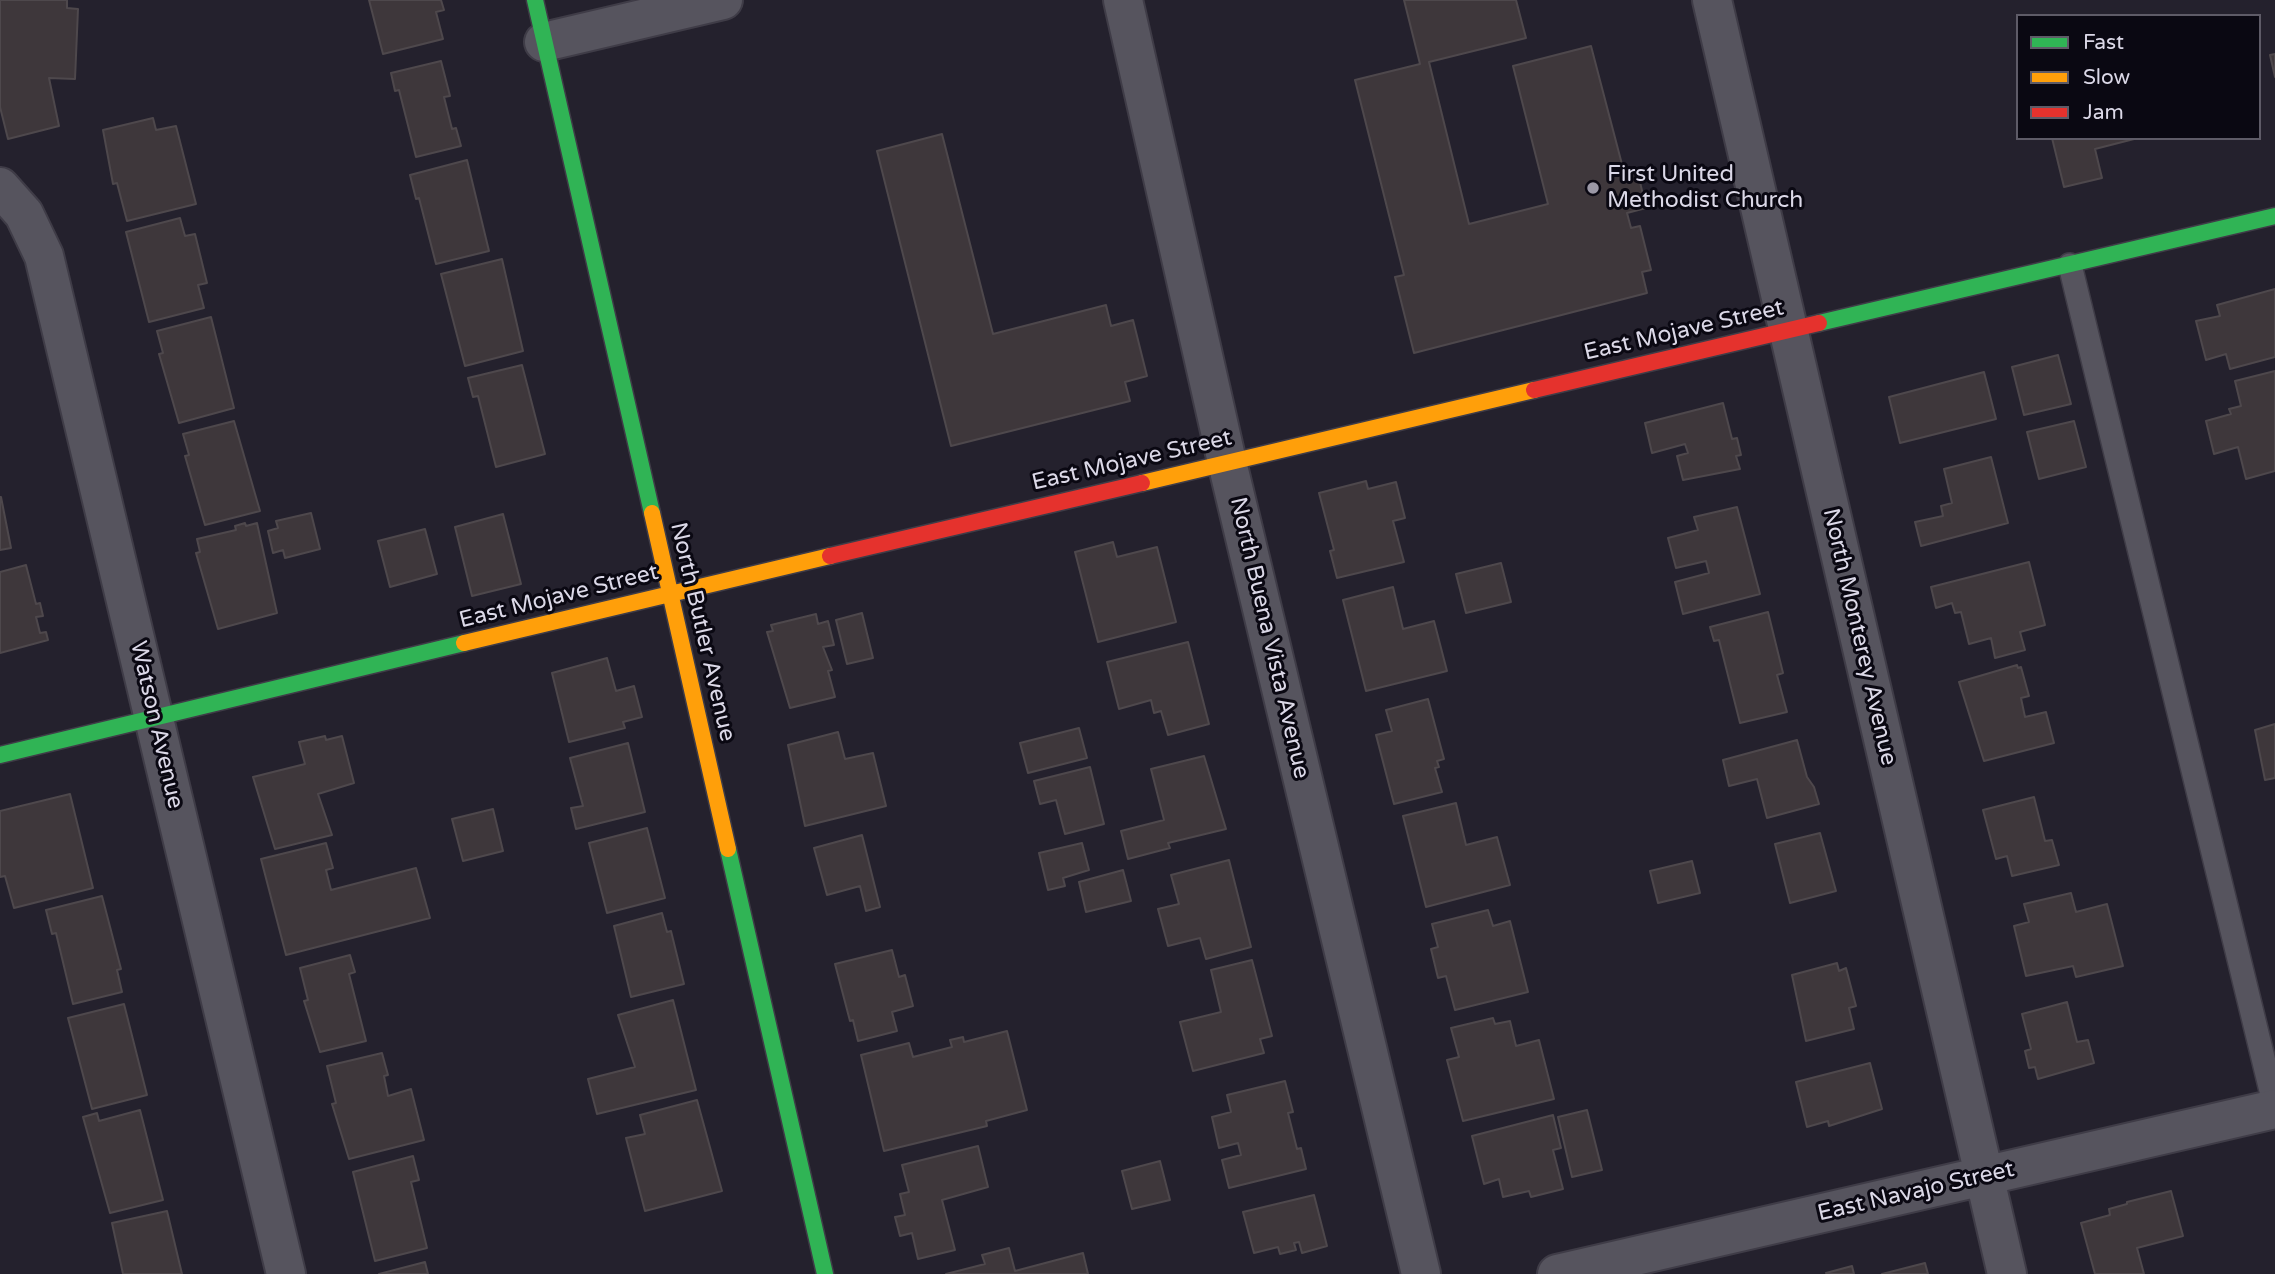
<!DOCTYPE html>
<html>
<head>
<meta charset="utf-8">
<style>
	body { margin:0 }
	#map { position:relative; width:2275px; height:1274px; overflow:hidden; background:#24212d; font-family:"Varela Round",sans-serif }
	canvas { display:block }
	.legend { position:absolute; left:2016px; top:14px; width:245px; height:126px; box-sizing:border-box; background:#0a0812; border:2px solid #5e5b67; margin:0; padding:9px 12px; list-style:none; font-size:21px; color:#dbd8e7 }
	.legend li { display:flex; align-items:center; gap:14px; height:35px }
	.legend b { width:35px; border:2px solid #5e5b67 }
</style>
</head>
<body>
<div id="map">
<canvas width="2275" height="1274"></canvas>
<ul class="legend">
<li><b style="height:9px;background:#30b455"></b>Fast</li>
<li><b style="height:9px;background:#ff9f0a"></b>Slow</li>
<li><b style="height:9px;background:#e5322d"></b>Jam</li>
</ul>
</div>
<script>
const ctx = document.querySelector('canvas').getContext('2d');
ctx.lineJoin = 'round';
function paint(path, color) {
  ctx.fillStyle = color;
  ctx.fill(path, 'evenodd');
}
function stroke(path, color, width, dash) {
  ctx.strokeStyle = color;
  ctx.lineWidth = width;
  ctx.lineCap = dash ? 'butt' : 'round';
  ctx.setLineDash(dash || []);
  ctx.stroke(path);
}
function label(font, color, halo, rows, align = 'center') {
  ctx.font = font + ' "Varela Round",sans-serif';
  ctx.lineWidth = 6;
  ctx.setLineDash([]);
  ctx.textBaseline = 'middle';
  ctx.strokeStyle = halo;
  ctx.fillStyle = color;
  for (const [text, x, y, turn = 0] of rows) {
    ctx.save();
    ctx.translate(x, y);
    ctx.rotate((+turn || 0) * Math.PI / 180);
    ctx.textAlign = isNaN(turn) ? turn : align;
    if (halo) ctx.strokeText(text, 0, 0);
    ctx.fillText(text, 0, 0);
    ctx.restore();
  }
}
const building = new Path2D(`
	M0,0h67v8l11,1 -3,70 -26,-1 10,48 -51,13 -8,-32z
	M369,0h72l3,10 -8,2 7,27 -60,15z
	M1404,0h112l10,38 -97,24 40,162 79,-20 -35,-138 78,-20 33,126 13,-3 9,39 -19,5 4,15 9,-2 11,44 -9,2 5,21 -233,60 -19,-76 9,-2 -49,-195 65,-16z
	M2275,54v23l-5,-22z
	M441,61l9,35 -6,1 8,32 4,-1 5,18 -45,11 -17,-67 -4,1 -4,-18z
	M153,118l3,12 20,-4 20,78 -69,17 -10,-38 -4,1 -10,-54z
	M942,134l51,200 113,-29 5,21 22,-6 14,56 -22,6 5,19 -179,45 -74,-295z
	M2052,138h86l-43,11 7,29 -38,9z
	M467,160l22,91 -53,13 -17,-66 -3,1 -6,-24z
	M180,218l5,18 10,-2 12,49 -9,2 6,23 -55,14 -23,-90z
	M502,259l21,92 -58,15 -24,-92z
	M2275,289v68l-45,12 -4,-15 -20,6 -10,-39 24,-5 -3,-11z
	M211,317l23,91 -55,15 -20,-69 4,-1 -6,-22z
	M2058,355l13,49 -47,11 -12,-48z
	M522,365l23,89 -49,13 -18,-71 -5,1 -5,-19z
	M2275,371v100l-29,8 -8,-32 -24,7 -8,-33 25,-7 -2,-5 12,-3 -6,-25z
	M1984,372l12,47 -96,24 -11,-46z
	M1723,403l9,36 5,-1 4,17 -5,1 4,13 -57,11 -6,-24 11,-3 -3,-9 -33,9 -7,-30z
	M234,421l26,90 -55,14 -20,-69 4,-1 -6,-21z
	M2074,421l12,46 -47,12 -12,-47z
	M1991,457l17,66 -87,23 -6,-24 28,-6 -2,-10 11,-3 -8,-34z
	M1366,481l2,8 28,-7 9,36 -12,3 11,41 -67,16 -7,-27 4,-1 -15,-57z
	M1,497l10,51 -11,2v-53z
	M1737,507l23,87 -77,20 -8,-32 34,-9 -3,-12 -30,7 -8,-30 30,-8 -4,-13z
	M311,513l9,36 -35,9 -2,-8 -10,3 -5,-22 10,-3 -2,-7z
	M503,514l18,70 -49,12 -17,-69z
	M245,523l1,3 11,-3 20,90 -59,16 -22,-76 4,-1 -3,-13 39,-9 -1,-4z
	M425,529l12,45 -47,13 -12,-46z
	M1113,542l4,15 40,-10 19,75 -78,20 -23,-90z
	M2029,562l16,63 -25,7 5,18 -30,8 -4,-20 -22,6 -8,-32 -6,1 -3,-10 -16,5 -5,-21z
	M1501,563l10,39 -45,11 -10,-39z
	M26,565l10,39 4,-1 3,13 -7,1 4,16 6,-1 2,8 -48,13v-81z
	M1393,587l10,42 31,-8 13,50 -81,20 -23,-91z
	M1768,612l15,61 -6,2 10,37 -47,11 -21,-83 -5,1 -4,-14z
	M862,613l11,45 -26,6 -11,-44z
	M816,614l2,10 10,-3 6,24 -11,2 9,23 -4,1 7,26 -45,11 -23,-76 6,-1 -2,-6z
	M1188,642l21,82 -41,11 -7,-24 -7,2 -3,-13 -32,9 -12,-47z
	M607,658l9,33 18,-5 8,31 -19,5 2,6 -56,14 -17,-69z
	M2017,665l1,3 3,-1 8,29 -8,2 4,19 21,-5 8,31 -70,18 -25,-79z
	M1428,699l16,60 -7,2 2,6 -4,1 7,24 -48,12 -18,-69 16,-4 -6,-21z
	M2275,724v54l-10,2 -10,-50z
	M1079,728l8,30 -59,15 -8,-30z
	M838,732l7,27 28,-6 13,53 -81,20 -17,-81z
	M325,736l1,4 16,-4 12,47 -36,11 14,41 -57,14 -22,-72 52,-13 -6,-22z
	M1797,740l10,37 7,10 5,17 -52,14 -10,-39 -28,7 -6,-26z
	M628,743l17,69 -69,17 -5,-21 12,-2 -13,-48z
	M1204,756l22,73 -58,14 2,5 -42,11 -7,-28 43,-11 -13,-51z
	M1090,767l14,57 -39,10 -9,-34 -16,4 -6,-23z
	M70,794l23,94 -79,20 -9,-32 -5,1v-66z
	M2034,797l11,44 7,-1 7,25 -47,11 -5,-20 -11,3 -13,-49z
	M1456,803l10,42 31,-8 13,48 -84,22 -23,-91z
	M493,809l10,42 -40,10 -11,-42z
	M647,828l18,70 -58,15 -18,-70z
	M1820,833l16,58 -46,12 -15,-59z
	M862,835l18,72 -14,4 -6,-25 -33,9 -13,-47z
	M326,843l7,25 -7,2 5,20 85,-22 14,50 -144,37 -25,-96z
	M1082,843l7,27 -26,8 2,8 -17,4 -9,-37z
	M1229,860l22,87 -45,12 -6,-21 -32,8 -10,-37 21,-5 -8,-29z
	M1692,861l8,32 -42,10 -8,-32z
	M1123,870l8,31 -45,11 -7,-30z
	M2071,893l5,19 31,-8 16,62 -47,11 -3,-11 -47,10 -12,-50 15,-4 -5,-18z
	M102,896l19,73 -4,1 5,22 -49,12 -17,-71 -4,1 -6,-24z
	M1488,910l5,16 17,-5 18,71 -73,18 -9,-34 -8,2 -7,-29 7,-2 -6,-23z
	M662,913l5,19 4,-1 13,53 -53,13 -17,-71z
	M892,950l7,27 6,-2 8,31 -21,6 5,19 -39,10 -5,-21 -3,1 -15,-57z
	M350,955l5,17 -6,2 17,67 -46,11 -16,-51 4,-1 -8,-32z
	M1252,960l20,76 -12,3 4,14 -71,18 -13,-49 41,-10 -10,-42z
	M1837,963l2,8 7,-3 10,38 -7,2 5,21 -48,12 -14,-66z
	M673,1000l23,90 -99,24 -9,-35 47,-12 -17,-52z
	M2067,1002l10,40 11,-2 6,23 -56,16 -3,-12 -6,1 -4,-17 6,-2 -9,-35z
	M124,1004l23,91 -55,14 -24,-91z
	M1493,1018l2,6 15,-3 6,25 23,-6 15,59 -91,22 -16,-61 12,-3 -8,-29z
	M1007,1031l20,79 -41,11 1,5 -103,25 -23,-96 48,-12 4,14 39,-10 -2,-7 13,-3 1,5z
	M382,1053l6,22 -4,1 4,20 23,-7 13,51 -75,19 -17,-55 4,-1 -9,-37z
	M1870,1063l12,46 -53,17 -1,-5 -21,6 -11,-45z
	M1285,1081l8,31 -5,1 9,36 4,-1 5,21 -77,19 -7,-28 19,-5 -3,-12 -19,5 -7,-31 19,-5 -4,-17z
	M697,1100l25,91 -77,20 -19,-73 19,-4 -5,-19z
	M140,1110l23,90 -53,13 -27,-96 14,-4 2,8z
	M1587,1110l15,60 -30,7 -14,-60z
	M1553,1115l8,33 -8,2 10,39 -32,8 -2,-6 -26,6 -4,-18 -15,5 -12,-48z
	M978,1146l10,41 -46,13 13,50 -37,9 -6,-26 -12,3 -5,-19 10,-2 -5,-21 9,-2 -7,-27z
	M413,1156l6,24 -8,2 16,66 -52,13 -22,-89z
	M1160,1161l10,39 -38,9 -10,-38z
	M2171,1191l12,45 -46,12 7,26h-49l-14,-51 29,-8 -1,-6 18,-5v-2z
	M1314,1195l13,51 -25,7 -3,-11 -5,1 2,7 -16,4 -2,-7 -24,6 -11,-41z
	M167,1211l15,63h-59l-11,-51z
	M1009,1248l6,23 68,-18 5,21h-142l39,-10 -3,-9z
	M425,1262l3,12h-49z
	M1925,1263l3,11h-46z
	M1852,1266l2,8h-27l-1,-1z`);
const lane = new Path2D(`
	M2070,265l205,842`);
const street = new Path2D(`
	M1123,0l104,462 194,812
	M1712,0l295,1274
	M544,42l179,-42
	M0,187l24,27 20,42 242,1018
	M1557,1274l718,-165`);
const fast = new Path2D(`
	M535,0l117,513
	M1819,323l456,-107
	M0,755l464,-112
	M728,849l97,425`);
const slow = new Path2D(`
	M1142,483l392,-93
	M652,513l76,336
	M464,643l366,-87`);
const jam = new Path2D(`
	M1534,390l285,-67
	M830,556l312,-73`);
const markers = [
	[1593,188,7,"#9b98a6"]
];
const poiNames = [
	["First United",1607,175],
	["Methodist Church",1607,201]
];
const streetNames = [
	["East Mojave Street",1684,331,-13],
	["East Mojave Street",1132,461,-13],
	["East Mojave Street",559,597,-14],
	["North Butler Avenue",702,632,77],
	["North Monterey Avenue",1859,637,77],
	["North Buena Vista Avenue",1269,638,77],
	["Watson Avenue",156,725,77],
	["East Navajo Street",1916,1192,-13]
];
paint(building, '#3e373b');
stroke(building, '#4e484c', 2);
stroke(lane, '#3f3c47', 26);
stroke(street, '#3f3c47', 42);
stroke(fast, '#3f3c47', 19);
stroke(slow, '#3f3c47', 19);
stroke(jam, '#3f3c47', 19);
stroke(lane, '#56545e', 23);
stroke(street, '#56545e', 38);
stroke(fast, '#30b455', 16);
stroke(slow, '#ff9f0a', 16);
stroke(jam, '#e5322d', 16);
for (const [x, y, r, color] of markers) {
  const dot = new Path2D();
  dot.arc(x, y, r, 0, 2 * Math.PI);
  ctx.fillStyle = color;
  ctx.fill(dot);
  stroke(dot, '#0a0812', 2.5);
}
label('23px', '#dbd8e7', '#0a0812', poiNames, 'left');
label('23px', '#dbd8e7', '#0a0812', streetNames);
</script>
</body>
</html>
